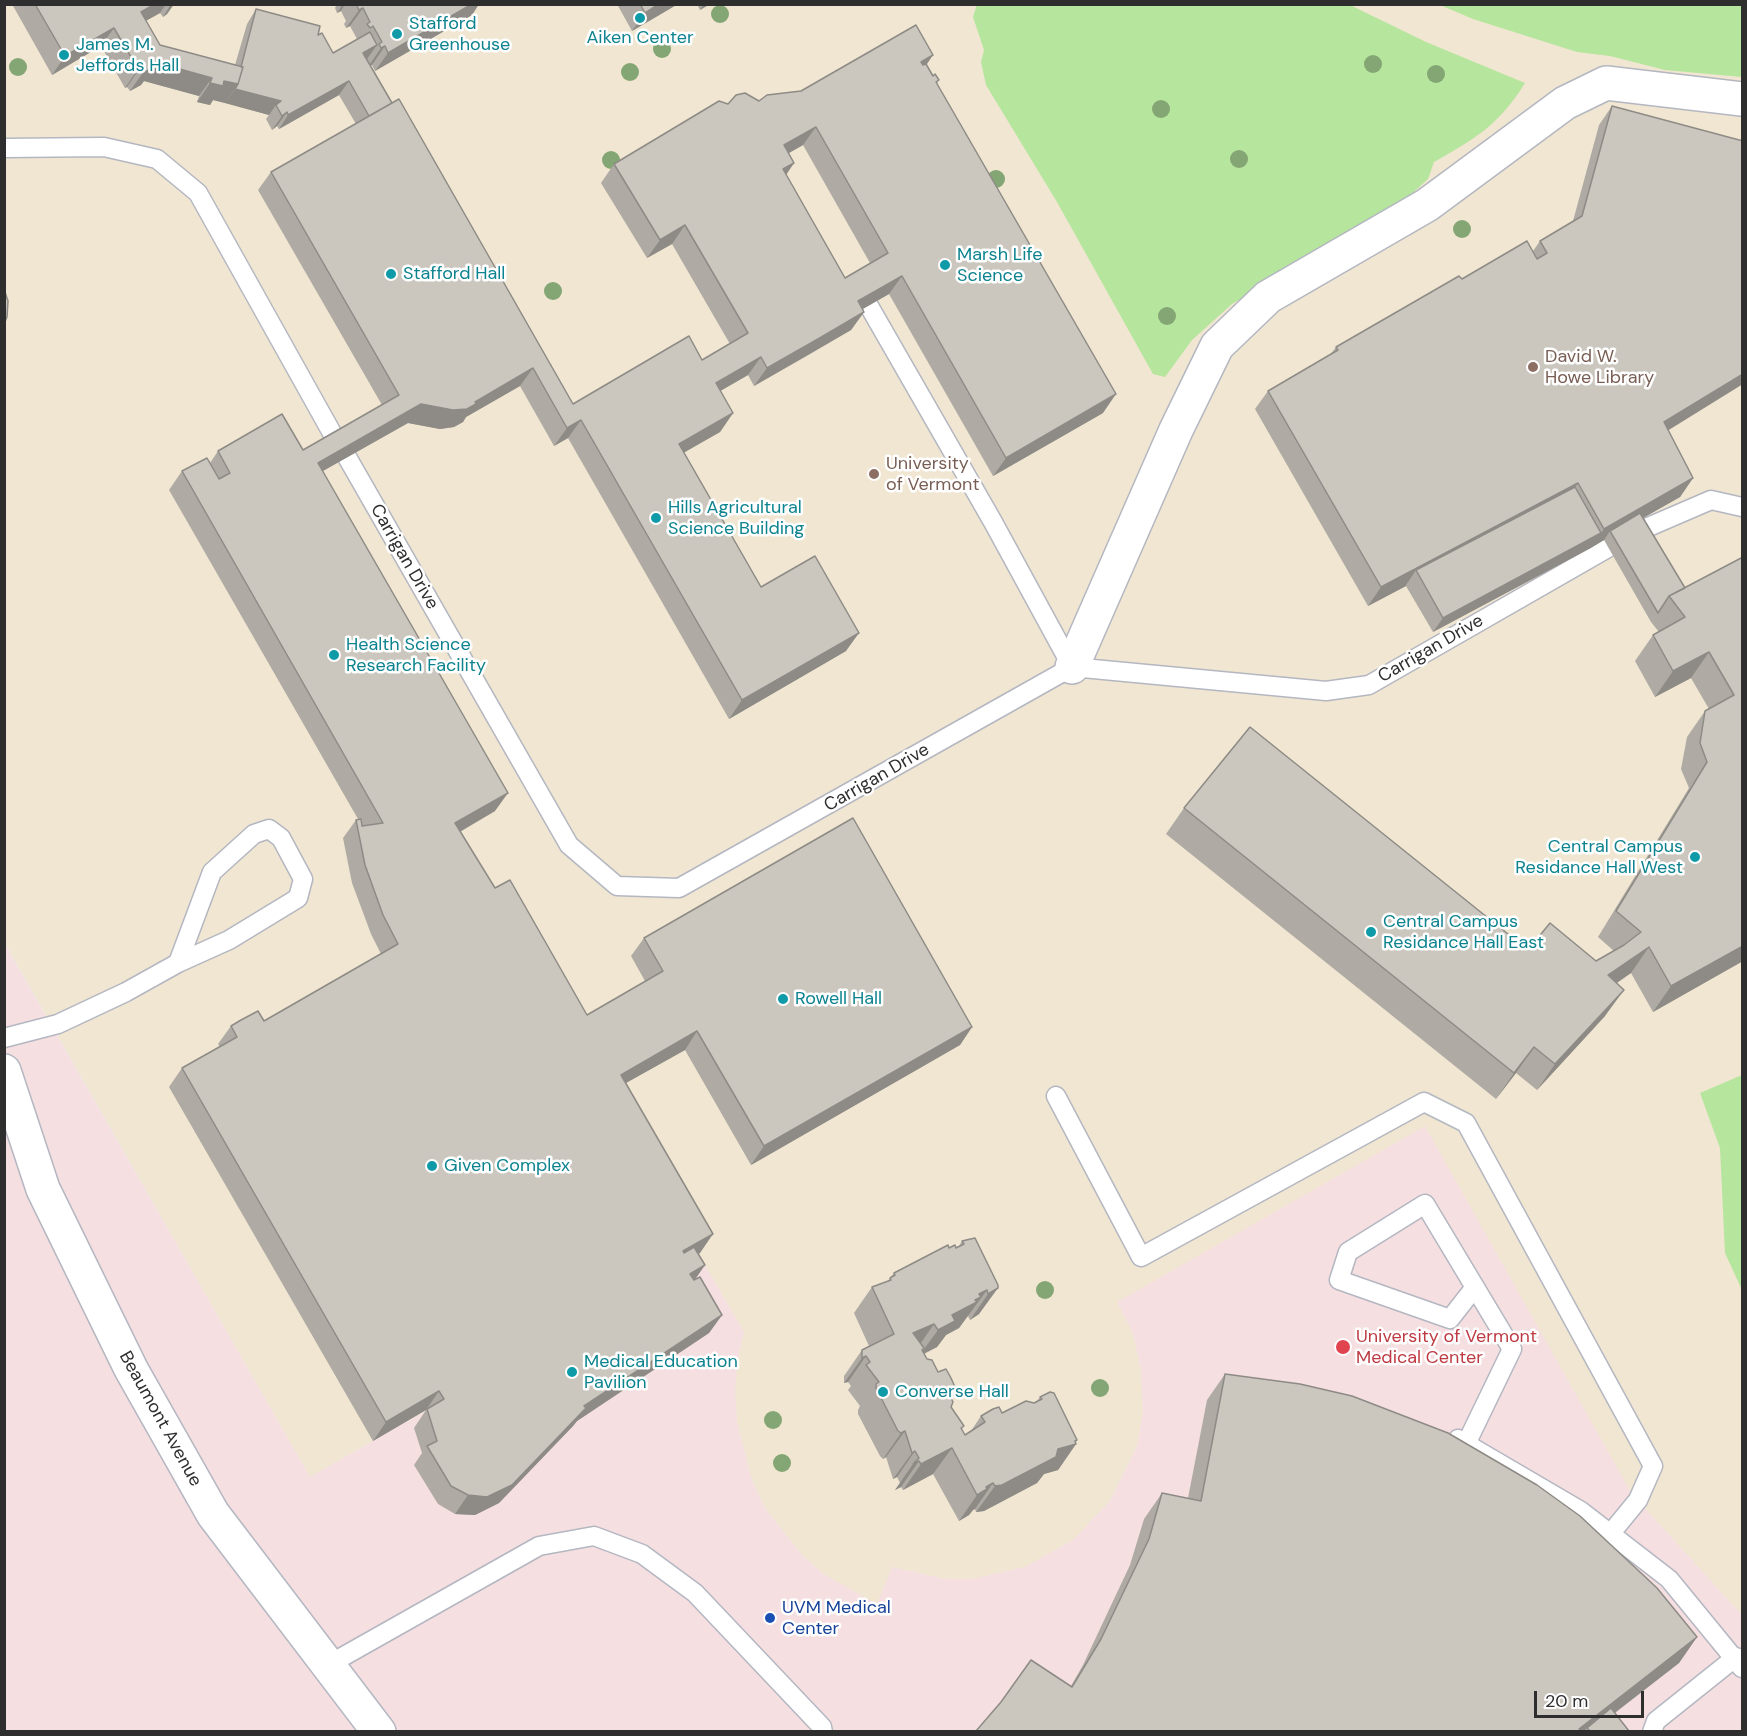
<!DOCTYPE html>
<html>
<head>
<meta charset="utf-8">
<style>
	body { margin:0 }
	#map { position:relative; width:1747px; height:1736px; overflow:hidden; background:#efe9e1; font-family:"DM Sans",sans-serif }
	canvas { display:block }
	.frame { position:absolute; inset:0; border:6px solid #2e2e2e; pointer-events:none }
	.scale { position:absolute; left:1534px; top:1691px; width:110px; height:27px; box-sizing:border-box; border:3px solid #2e2e2e; border-top:0; padding-left:8px; font-size:18px; line-height:21px; white-space:nowrap; color:#2e2e2e; -webkit-text-stroke:4px #fff; paint-order:stroke }
</style>
</head>
<body>
<div id="map">
<canvas width="1747" height="1736"></canvas>
<div class="frame"></div>
<div class="scale">20 m</div>
</div>
<script>
const ctx = document.querySelector('canvas').getContext('2d');
ctx.lineJoin = 'round';
function paint(path, color) {
  ctx.fillStyle = color;
  ctx.fill(path, 'evenodd');
}
function stroke(path, color, width, dash) {
  ctx.strokeStyle = color;
  ctx.lineWidth = width;
  ctx.lineCap = dash ? 'butt' : 'round';
  ctx.setLineDash(dash || []);
  ctx.stroke(path);
}
function label(font, color, halo, rows, align = 'center') {
  ctx.font = font + ' "DM Sans",sans-serif';
  ctx.lineWidth = 5;
  ctx.setLineDash([]);
  ctx.textBaseline = 'middle';
  ctx.strokeStyle = halo;
  ctx.fillStyle = color;
  for (const [text, x, y, turn = 0] of rows) {
    ctx.save();
    ctx.translate(x, y);
    ctx.rotate((+turn || 0) * Math.PI / 180);
    ctx.textAlign = isNaN(turn) ? turn : align;
    if (halo) ctx.strokeText(text, 0, 0);
    ctx.fillText(text, 0, 0);
    ctx.restore();
  }
}
const education = new Path2D(`
	M4,5h1738v1610l-110,-121 -515,-193 16,32 8,37 2,42 -6,34 -27,55 -37,39 -48,27 -53,12h-27l-53,-12 -14,38 -53,-30 -23,-20 -37,-47 -13,-28 -15,-58 -2,-30 2,-30 7,-30 -45,-77 -389,222 -305,-534z`);
const medical = new Path2D(`
	M4,943l306,534 389,-222 45,77 -7,30 -2,30 2,30 15,58 13,28 37,47 23,20 52,29 15,-37 53,12h27l53,-12 48,-27 37,-39 27,-55 6,-34 -2,-42 -8,-37 -16,-31 308,-176 207,368 110,121v116h-1737z`);
const green = new Path2D(`
	M977,4l373,1 76,37 99,41c-27,43 -49,55 -91,79l-6,17 -33,30 -163,95 -40,36 -27,37 -12,-3 -96,-172 -71,-117 -5,-23 3,-12 -11,-33z
	M1440,5h302v72l-77,-7 -55,-14 -33,-4 -104,-33z
	M1742,1075v215l-17,-37 -5,-105 -20,-55z`);
const lane = new Path2D(`
	M4,148l100,-1 53,12 41,34 139,249
	M869,306l124,216 79,145
	M347,457l222,388 48,41 62,2 393,-221 254,24 43,-6 239,-137
	M1639,531l72,-31 31,7
	M4,1038l54,-14 68,-32 52,-29 51,-23 69,-42 5,-19 -22,-41 -12,-9 -15,5 -42,38 -34,91
	M1056,1096l85,161 283,-155 42,21 187,343 -15,34 -27,33
	M1458,1439l123,72 88,68 73,89
	M1467,1442l45,-93 -87,-145 -77,48 -9,28 111,39 25,-32
	M328,1665l211,-119 55,-10 48,18 53,39 127,134 1,5
	M1652,1732l4,-11 80,-64`);
const street = new Path2D(`
	M1072,667l104,-237 41,-84 51,-49 159,-92 138,-102 41,-20 136,16
	M4,1071l39,118 88,180 82,145 166,218`);
const trees = [
	[720,14],
	[662,49],
	[1373,64],
	[18,67],
	[630,72],
	[1436,74],
	[1161,109],
	[1239,159],
	[611,160],
	[996,179],
	[1462,229],
	[553,291],
	[1167,316],
	[1045,1290],
	[1100,1388],
	[773,1420],
	[782,1463]
];
const wall = new Path2D(`
	M12,4h162l-7,10 -4,3 -3,-4 -15,8 15,24 75,20 12,-41 9,-15 62,26 15,18 24,-14 -7,-13 -4,2 -2,-4 2,-3 -5,-10 -4,2 -2,-5 2,-4h142l-7,11 -97,56 -3,-6h-2l22,38 181,301 129,-44 28,-16 -58,-100 -25,14 -46,-75 13,-19 114,-60 31,-3 42,-10 126,-26 6,11 6,4 -2,3 166,330 -110,63 -104,-182 -26,15 1,3 -13,18 -46,27 -51,29 -6,-11 -28,16 13,22 -13,19 -36,20 77,135 85,64 -117,68 -161,-281 -14,8 -34,-60 -54,31 -3,5 -9,5 -14,2 -32,-6 -85,48 172,340 -35,21 35,56 92,127 58,-34 -14,-25 13,-18 328,89 -12,18 -209,120 -66,-115 -59,33 74,170 -2,1 -3,25 27,36 -13,18 -132,88 -4,5 -74,77 -24,12 -20,-1 -17,-10 -24,-39 8,-12 -8,-25 12,-18 -53,31 -204,-354 13,-19 38,-21 -2,-3 13,-18 33,-5 117,-67 -10,-20 -19,-51 -9,-45 13,-18 2,-1 -189,-329 13,-19 28,-8 8,-12 85,-1 79,-45 -124,-215 13,-18 85,-48 -17,-29 -60,34 -2,-3 -5,4 -6,-11 3,-4 -44,-12 -12,-3 -3,5 -13,-3 2,-6 -55,-15 -3,4 -11,6 -3,-4 -2,1 -24,-42 -49,29zM803,145l67,118 -25,15 -59,-103 8,-12 -5,-10z
	M617,4h61l-46,27z
	M697,4h13l-10,6z
	M1612,106l56,324 25,48 -13,19 -37,21 42,70 58,-31v404l-90,51 -22,-39 -14,10 -12,33 -68,74 -21,-17 -20,26 -330,-265 18,-26 344,142 68,11 18,-10 -16,-14 91,-149 -8,-19 6,-32 18,-26 4,-2 -18,-31 -36,19 -20,-36 18,-26 6,-3 -8,-10 -47,-82 -171,92 -27,-46 -38,20 -113,-197 13,-18 62,-36 6,-8 126,-68 71,-28 7,-10 33,-20 26,-96z
	M962,1241l36,44 -19,29 -9,6 -2,-4 -1,1 -8,11 -13,7 -9,12 -13,7 25,40 2,13 14,28 6,-4 10,-15 21,-3 32,-10 3,-2 3,-4 36,47 -18,26 -14,4 -7,9 -53,28 -8,1 -1,-3 -2,1 -4,5 -10,6 -26,-47 -30,16 -2,-3 -6,3 5,-7 -3,-6 -4,2 -7,-22 -3,2 -3,-3 -22,-42v-4l2,-4 -12,-16 3,-4 -3,-4 -4,1v-7l18,-26 7,-4 -15,-33 18,-26 15,-5 7,-9 65,-27z
	M1225,1374l472,263 -18,26 -64,50 14,18h-653l95,-45 12,-21 47,-100 14,-46 18,-26 26,5 19,-98z`);
const shadedWall = new Path2D(`
	M155,4h11l-6,9 -32,18 13,-19z
	M171,4h3l-7,10 -4,3z
	M343,4h2l-4,7 -4,2z
	M472,4h7l-7,11 -97,56 13,-18z
	M659,4h19l-46,27 13,-18z
	M704,4h6l-10,6z
	M363,8l-13,18 -4,2 13,-18z
	M114,28l-13,18 -49,29 13,-19z
	M377,45l-10,14 -13,9 9,-15z
	M385,46l-13,19 -4,2 13,-19z
	M933,55l-12,18v-11z
	M151,61l61,17 -13,18 -55,-15 -3,4 -11,6z
	M140,68l-13,19 -2,1 13,-19z
	M224,81l14,3 -13,19 -12,-3 -3,5 -13,-3 13,-19z
	M349,81l-10,14 -60,34 9,-14z
	M235,89l46,12 -5,4 -7,10 -44,-12z
	M287,112l-10,14 -5,4 10,-14z
	M816,127l-13,18 -32,18 13,-18z
	M794,163l-13,19 2,-13z
	M685,225l-13,19 -25,14 13,-18z
	M902,276l-13,18 -44,25 13,-18z
	M864,312l-13,18 -97,56 13,-18z
	M761,357l-13,18 -45,26 13,-18z
	M533,368l-13,18 -54,31 -3,5 -9,5 -14,2 -32,-6 -103,58 13,-18 103,-59 54,-2z
	M1743,374v10l-92,57 13,-19z
	M1116,394l-13,19 -110,63 13,-18z
	M733,413l-13,19 -54,31 13,-19z
	M581,420l-13,18 -14,8 13,-18z
	M1693,478l-13,19 -67,38 -3,-4 -6,9 -13,8 -158,84 10,-14 158,-85 3,-4z
	M1578,483l-13,18 -149,69 -10,15v1l-38,20 13,-19z
	M859,633l-13,18 -117,68 13,-19z
	M1709,652l-18,26 -36,19 18,-26z
	M508,793l-13,18 -53,31 13,-19z
	M1743,946v15l-90,51 18,-26z
	M1649,947l-18,26 -41,28 18,-26z
	M1624,990l-19,26 -68,74 18,-26z
	M972,1027l-12,18 -209,120 13,-19z
	M697,1031l-12,19 -77,43 13,-18z
	M1534,1047l-18,26 -20,26 18,-26z
	M713,1234l-13,19 -30,16 13,-18z
	M705,1265l-13,19 -2,-10z
	M998,1288l-19,26 -9,6 18,-26z
	M987,1290l-28,38 -13,7 -9,12 -18,9 19,-26 14,-15 27,-21z
	M722,1315l-13,18 -132,88 -4,5 -74,77 -24,12 -20,-1 13,-19 116,-89z
	M934,1324l-18,26 -3,-17z
	M866,1356l-18,26 -4,1 18,-25z
	M955,1387l-18,25 10,-22z
	M439,1391l-13,19 -53,31 13,-19z
	M964,1426l-18,25 6,-3 -19,26 -30,16 18,-26z
	M905,1431l-19,26 -3,2 18,-26z
	M1077,1440l-3,4h2l-18,26 -14,4 -7,9 -53,28 -8,1 19,-26 63,-37z
	M915,1451l-18,26 -4,2 19,-26z
	M919,1461l-18,26 -6,3 18,-26z
	M993,1483l-18,26 -2,1 -4,5 -10,6 18,-26 9,-8z
	M1697,1637l-18,26 -88,68 -4,-3 -3,3h-7l2,-2z`);
const building = new Path2D(`
	M35,4h120l-14,8 19,33 83,22 -5,17 -14,-3 -1,5 -13,-3 2,-5 -61,-17 3,6 -11,6 -3,-5 -2,1 -24,-41 -49,28z
	M358,4h114l-84,49 -3,-7 -4,2 -2,-4 3,-2 -9,-16 -3,2 -3,-4 3,-2 -7,-14 -4,2 -2,-4z
	M640,4h19l-14,9z
	M256,9l64,17 -2,9 4,-2 11,20 37,-21 7,13 -14,8 29,50 -23,13 -20,-35 -61,34 -1,-3 -5,4 -6,-11 5,-4 -46,-12 3,-5 5,-17h-2z
	M916,25l17,30 -12,7 2,3 3,-1 7,12 2,-2 4,6 -3,2 180,312 -110,64 -104,-182 -44,25 6,11 -46,27 -51,29 -6,-11 -45,26 17,30 -54,31 82,143 54,-31 44,77 -117,67 -161,-280 -14,8 -34,-60 -58,34 1,2 -9,5 -14,1 -32,-6 -103,59 190,330 -53,30 40,65 15,-8 77,135 76,-44 -19,-33 209,-120 119,209 -208,119 -67,-115 -76,44 92,159 -30,17 1,2 10,-6 11,18 -15,9 4,6 6,-3 22,38 -138,91 2,2 -74,77 -25,12 -19,-2 -17,-9 -24,-40 10,-5 -10,-32 17,-10 -5,-8 -53,31 -204,-354 55,-31 -6,-11 10,-6 17,-9 6,10 134,-77 -15,-29 -18,-50 -9,-45 5,-1 1,7 21,-3 -201,-352 25,-13 12,21 11,-6 -12,-22 64,-37 21,36 96,-55 -128,-223 128,-73 174,305 116,-68 13,24 46,-27 -63,-108 -25,15 -46,-76 105,-63 9,3 8,-9 9,-2 14,8 8,-6 34,-4zM816,127l72,126 -43,25 -62,-109 11,-6 -10,-18z
	M1612,106l131,35v233l-79,48 29,56 -89,51 -26,-46 -197,104 -113,-196 70,-41 -2,-3 123,-71 3,3 65,-38 10,18 10,-6 -7,-12 42,-25z
	M4,289l4,12 -1,16 -3,7z
	M1575,487l26,46 -158,85 -27,-48z
	M1640,513l45,75 -16,8 -11,17 -48,-82z
	M1743,557v389l-72,40 -22,-39 -41,28 16,15 -69,74 -21,-17 -20,26 -330,-265 66,-81 278,223 22,-27 46,38 28,-16 17,-13 -25,-21 91,-149 -7,-19 5,-32 29,-16 -25,-43 -36,19 -20,-36 32,-18 -16,-21z
	M975,1238l23,47v3l-10,6 -1,-4 -8,4 2,3 -6,3 2,2 -25,13 3,6 -17,9 -4,-6 -21,9 11,15 -2,2 5,9 5,1 6,12 8,-3 5,9 4,9 -8,3 6,12 -2,5 13,19 -3,2 4,7 20,-13 -4,-6 12,-7 6,-2 3,6 24,-12 8,2 8,-4 -2,-2 10,-5 4,1 23,47 -2,1 1,3 -18,5 -2,8 -54,28 -7,1 -2,-3 -7,4 1,2 -10,6 -25,-47 -31,16 -2,-3 -6,3 6,-6 -4,-7 -3,2 -7,-22 -4,2 -3,-2 -22,-43v-4l3,-2 -13,-17 4,-3 -4,-6 -4,2v-8l32,-16 -22,-47 19,-7 -1,-2 5,-3 -1,-2 54,-28 1,3 6,-3 1,3 8,-4 -2,-3z
	M1225,1374l75,10 52,12 96,37 89,52 43,31 77,72 40,49 -118,92 3,2h-606l25,-29 30,-42 41,27 29,-48 48,-100 13,-46 39,8z
	M1611,1708l18,23h-39l-3,-3z`);
const markers = [
	[640,18,6,"#0f9aa8"],
	[397,34,6,"#0f9aa8"],
	[64,55,6,"#0f9aa8"],
	[945,265,6,"#0f9aa8"],
	[391,274,6,"#0f9aa8"],
	[1533,367,6,"#8d6e63"],
	[874,474,6,"#8d6e63"],
	[656,518,6,"#0f9aa8"],
	[334,655,6,"#0f9aa8"],
	[1695,857,6,"#0f9aa8"],
	[1371,932,6,"#0f9aa8"],
	[783,999,6,"#0f9aa8"],
	[432,1166,6,"#0f9aa8"],
	[1343,1347,8,"#e0444e"],
	[572,1372,6,"#0f9aa8"],
	[883,1392,6,"#0f9aa8"],
	[770,1618,6,"#1a4fb4"]
];
const cultureNames = [
	["Stafford",409,24],
	["Greenhouse",409,45],
	["Aiken Center",640,38,"center"],
	["James M.",76,45],
	["Jeffords Hall",76,66],
	["Marsh Life",957,255],
	["Science",957,276],
	["Stafford Hall",403,274],
	["Hills Agricultural",668,508],
	["Science Building",668,529],
	["Health Science",346,645],
	["Research Facility",346,666],
	["Central Campus",1683,847,"right"],
	["Residance Hall West",1683,868,"right"],
	["Central Campus",1383,922],
	["Residance Hall East",1383,943],
	["Rowell Hall",795,999],
	["Given Complex",444,1166],
	["Medical Education",584,1362],
	["Pavilion",584,1383],
	["Converse Hall",895,1392]
];
const educationNames = [
	["David W.",1545,357],
	["Howe Library",1545,378],
	["University",886,464],
	["of Vermont",886,485]
];
const streetNames = [
	["Carrigan Drive",404,557,60],
	["Carrigan Drive",1431,649,-30],
	["Carrigan Drive",877,778,-30],
	["Beaumont Avenue",160,1419,61]
];
const healthNames = [
	["University of Vermont",1356,1337],
	["Medical Center",1356,1358]
];
const transitNames = [
	["UVM Medical",782,1608],
	["Center",782,1629]
];
paint(education, '#f0e6d1');
paint(medical, '#f5dfe0');
paint(green, '#b6e59e');
stroke(lane, '#b4b7c1', 21);
stroke(street, '#b4b7c1', 36);
stroke(lane, '#fff', 18);
stroke(street, '#fff', 33);
ctx.fillStyle = '#84a574';
for (const [x, y] of trees) {
  ctx.beginPath();
  ctx.arc(x, y, 9, 0, 2 * Math.PI);
  ctx.fill();
}
paint(wall, '#afaba4');
paint(shadedWall, '#8e8b86');
paint(building, '#cbc7bf');
stroke(building, '#8e8b86', 1.5);
for (const [x, y, r, color] of markers) {
  const dot = new Path2D();
  dot.arc(x, y, r, 0, 2 * Math.PI);
  ctx.fillStyle = color;
  ctx.fill(dot);
  stroke(dot, '#fff', 2);
}
label('18px', '#0d838f', '#fff', cultureNames, 'left');
label('18px', '#785e54', '#fff', educationNames, 'left');
label('18px', '#2e2e2e', '#fff', streetNames);
label('18px', '#be3a42', '#fff', healthNames, 'left');
label('18px', '#164399', '#fff', transitNames, 'left');
</script>
</body>
</html>
